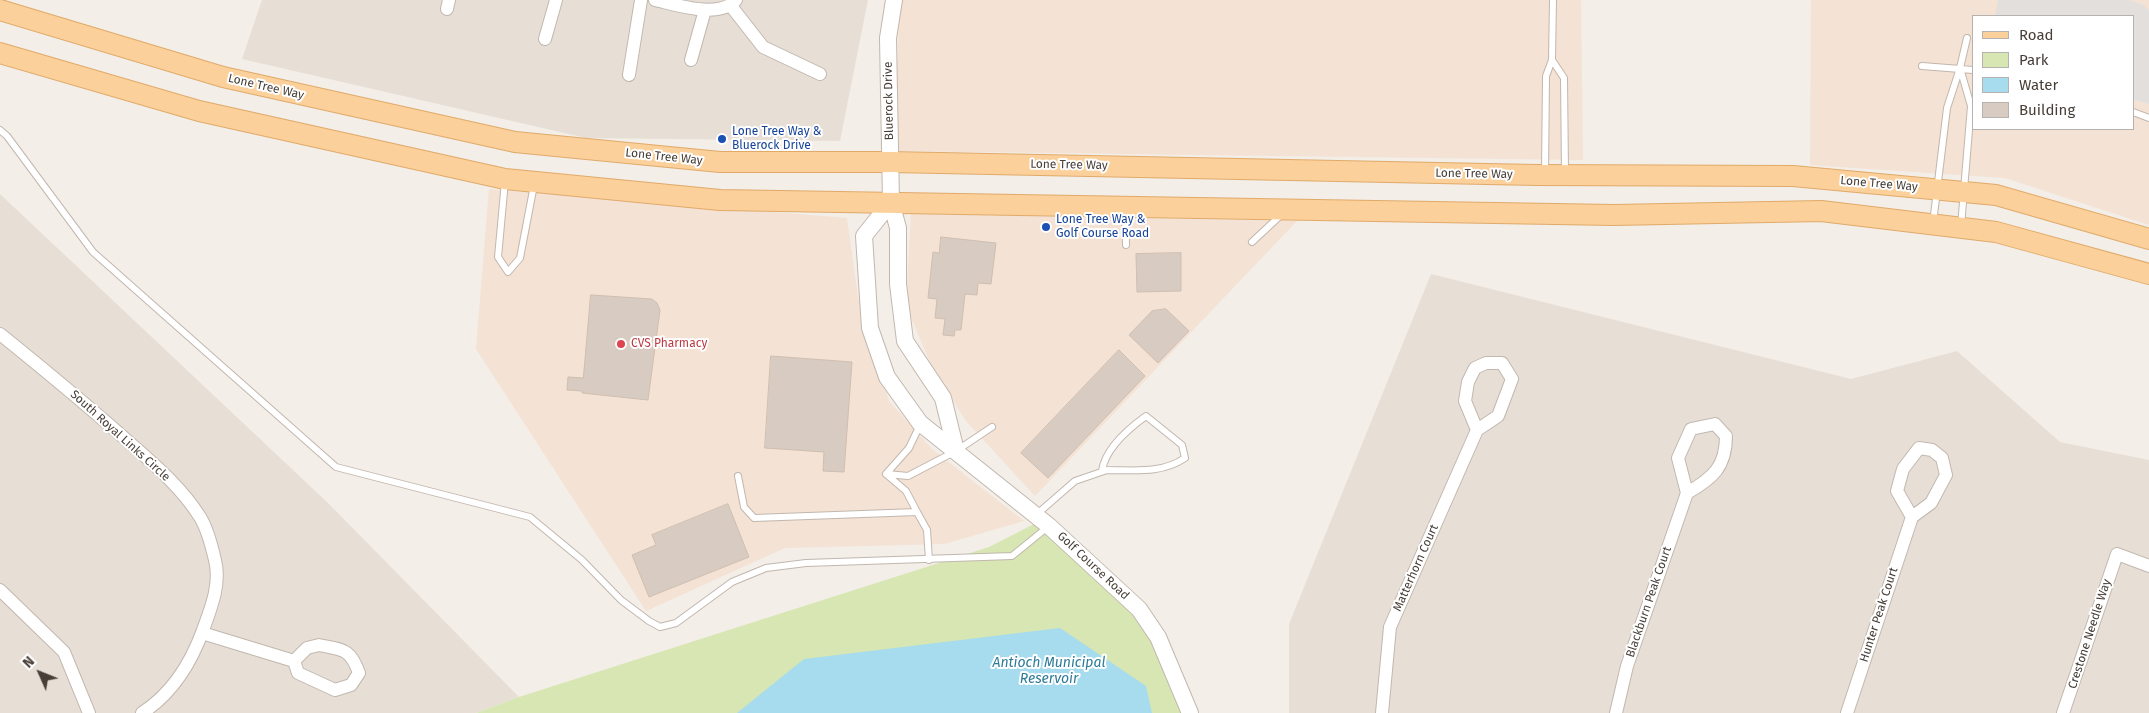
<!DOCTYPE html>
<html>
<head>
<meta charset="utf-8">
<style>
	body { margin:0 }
	#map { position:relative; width:2149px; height:713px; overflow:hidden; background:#f3eee8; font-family:"Fira Sans",sans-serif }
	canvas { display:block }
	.legend { position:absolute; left:1972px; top:15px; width:162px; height:115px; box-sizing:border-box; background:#fff; border:1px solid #b5b2af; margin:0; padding:6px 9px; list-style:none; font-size:15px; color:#473e37 }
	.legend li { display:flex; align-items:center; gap:10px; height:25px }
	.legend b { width:25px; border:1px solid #b5b2af }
	.north { position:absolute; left:15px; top:648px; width:50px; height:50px; -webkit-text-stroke:4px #fff; paint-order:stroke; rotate:314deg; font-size:14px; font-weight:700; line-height:20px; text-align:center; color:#473e37 }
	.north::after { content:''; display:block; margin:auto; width:18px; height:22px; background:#473e37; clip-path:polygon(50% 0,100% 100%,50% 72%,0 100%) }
</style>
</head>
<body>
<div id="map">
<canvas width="2149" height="713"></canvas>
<ul class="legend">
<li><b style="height:6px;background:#fbd09a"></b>Road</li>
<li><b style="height:14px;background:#d7e6b2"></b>Park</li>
<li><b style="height:14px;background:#a6dcee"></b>Water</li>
<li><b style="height:14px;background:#d8cbc1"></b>Building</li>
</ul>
<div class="north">N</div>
</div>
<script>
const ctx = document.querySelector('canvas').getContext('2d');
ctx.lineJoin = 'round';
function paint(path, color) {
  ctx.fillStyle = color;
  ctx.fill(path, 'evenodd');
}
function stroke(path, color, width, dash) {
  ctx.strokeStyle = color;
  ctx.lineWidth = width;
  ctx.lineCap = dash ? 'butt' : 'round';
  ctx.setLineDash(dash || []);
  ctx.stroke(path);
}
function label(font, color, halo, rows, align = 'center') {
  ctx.font = font + ' "Fira Sans",sans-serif';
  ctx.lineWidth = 4;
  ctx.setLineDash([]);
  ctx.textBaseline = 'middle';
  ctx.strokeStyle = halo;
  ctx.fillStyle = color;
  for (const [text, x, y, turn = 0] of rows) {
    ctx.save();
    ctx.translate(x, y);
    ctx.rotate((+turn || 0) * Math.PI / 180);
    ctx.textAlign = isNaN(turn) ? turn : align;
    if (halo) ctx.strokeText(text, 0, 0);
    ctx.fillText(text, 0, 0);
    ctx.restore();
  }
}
const residential = new Path2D(`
	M262,0h606l-28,141 -254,-3 -344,-79z
	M0,194l328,309 191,194 -43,16h-476z
	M1431,274l420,105 106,-28 103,91 89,18v253h-860v-89z`);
const commercial = new Path2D(`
	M899,0h682l2,160 -687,-9z
	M1811,0h338v225l-144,-47 -195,-13zM1973,16h160v113h-160z
	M489,189l358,29 11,79 31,104 43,48 92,72 -80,23 -159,4 -139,63 -170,-262z
	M911,214l386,7 -262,275 -69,-75 -33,-52 -27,-63z`);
const green = new Path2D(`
	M1042,520l97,89 51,104h-714l43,-16 470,-150z`);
const parking = new Path2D(`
	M1998,0h132l13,5 6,6v93l-16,-5v-83h-138z`);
const water = new Path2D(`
	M1060,628l86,58 6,27h-415l67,-54z`);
const building = new Path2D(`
	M941,237l55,6 -5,41 -13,-1 -1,12 -12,-1 -4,36h-6l-1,6 -11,-1 2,-16 -10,-1 2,-19 -9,-1 5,-46 6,1z
	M1181,253v38l-44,1 -1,-38z
	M591,295l61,4 5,4 3,7 -12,90 -66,-7v-2l-15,-1 1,-13 15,1z
	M1166,309l23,22 -31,32 -29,-28 23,-24z
	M1119,350l26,26 -97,102 -27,-25z
	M771,356l81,6 -8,110 -21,-1 1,-19 -59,-4z
	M728,504l21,53 -100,40 -17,-42 24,-10 -4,-10z`);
const service = new Path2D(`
	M1552,60l12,18 1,95
	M1922,66l51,4
	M1960,68l11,38 -10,120
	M2133,112l16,6
	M0,130l7,6 86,116 243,215 194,50 52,43 39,40 28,21 11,6 16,-4 56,-41 34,-14 40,-5 206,-7 37,-30
	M1545,173l1,-97 6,-16 1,-60
	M505,181l-7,76 10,15 12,-14 14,-73
	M1125,208l1,37
	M1933,223l14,-115 13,-40 7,-30
	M1252,242l30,-28
	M886,474l23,-26 11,-23
	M887,474l21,2 48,-25 36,-24
	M738,476l6,31 10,11 163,-6 -11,-21 -20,-17
	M917,512l10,18 2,30
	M1037,514l38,-33 32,-11c28,0 54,4 78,-12l-3,-13 -36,-29c-18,13 -41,33 -44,55`);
const minor = new Path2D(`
	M655,0c22,5 64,19 81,0
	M731,6l32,41 57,27
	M447,9l2,-9
	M545,39l11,-39
	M691,60l14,-50
	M629,75l12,-75
	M0,334c41,33 82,67 122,102 28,25 58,49 78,81 7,11 12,30 15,43 6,24 -4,48 -12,70 -12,33 -30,63 -61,83
	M0,590l64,62 25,61
	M202,633l92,28
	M319,645c24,5 31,3 40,28l-8,12 -16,5 -37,-17 -4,-12 13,-13z
	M1382,713l8,-86 87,-197 21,-14 14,-37 -10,-16h-16l-11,5 -7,14 -3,19 12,29
	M1616,713l11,-47 60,-173 -9,-35 13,-29 24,-5 11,12c0,31 -13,42 -39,57
	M1847,713l65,-196 19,-14 15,-28 -4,-17 -10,-8 -13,-2 -16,21 -6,22 15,26
	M2063,713l54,-159 32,12`);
const tertiary = new Path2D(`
	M894,0l-6,38 3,164 7,26v56l7,57 38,57 13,53
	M891,202l-27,34 6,92 17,49 33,46 129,103 90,83 19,28 32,76`);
const primary = new Path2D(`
	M0,10l223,67 292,65 205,20h170l647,13 256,1 203,19 153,44
	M0,53l199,58 306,68 215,21 894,15 207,-4 175,21 153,42`);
const markers = [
	[722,139,5,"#1a4fb4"],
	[1046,227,5,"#1a4fb4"],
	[621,344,5,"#e0444e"]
];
const streetNames = [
	["Lone Tree Way",266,87,13],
	["Bluerock Drive",889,101,-91],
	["Lone Tree Way",664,157,6],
	["Lone Tree Way",1069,165,1],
	["Lone Tree Way",1474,174,1],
	["Lone Tree Way",1879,184,5],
	["South Royal Links Circle",120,436,42],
	["Golf Course Road",1093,566,43],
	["Matterhorn Court",1416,568,-66],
	["Blackburn Peak Court",1649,602,-71],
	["Hunter Peak Court",1879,615,-72],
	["Crestone Needle Way",2090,634,-72]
];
const transitNames = [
	["Lone Tree Way &",732,132],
	["Bluerock Drive",732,146],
	["Lone Tree Way &",1056,220],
	["Golf Course Road",1056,234]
];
const healthNames = [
	["CVS Pharmacy",631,344]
];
const waterNames = [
	["Antioch Municipal",1049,663],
	["Reservoir",1049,679]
];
paint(residential, '#e7dfd6');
paint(commercial, '#f4e2d4');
paint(green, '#d7e6b2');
paint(parking, '#e2dfdd');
paint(water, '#a6dcee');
paint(building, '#d8cbc1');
stroke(building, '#cfbfb1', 1);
stroke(service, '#c2b7ae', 8);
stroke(minor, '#c2b7ae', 14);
stroke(tertiary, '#c2b7ae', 18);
stroke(primary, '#e0aa6a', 22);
stroke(service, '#fff', 6);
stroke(minor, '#fff', 12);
stroke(tertiary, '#fff', 16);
stroke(primary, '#fbd09a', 20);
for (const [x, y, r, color] of markers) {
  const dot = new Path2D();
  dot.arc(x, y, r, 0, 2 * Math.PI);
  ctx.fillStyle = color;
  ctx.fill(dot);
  stroke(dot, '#fff', 2);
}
label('12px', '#473e37', '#fff', streetNames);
label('12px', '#164399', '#fff', transitNames, 'left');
label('12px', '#be3a42', '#fff', healthNames, 'left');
label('italic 14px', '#2e7b97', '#fff', waterNames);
</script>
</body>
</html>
